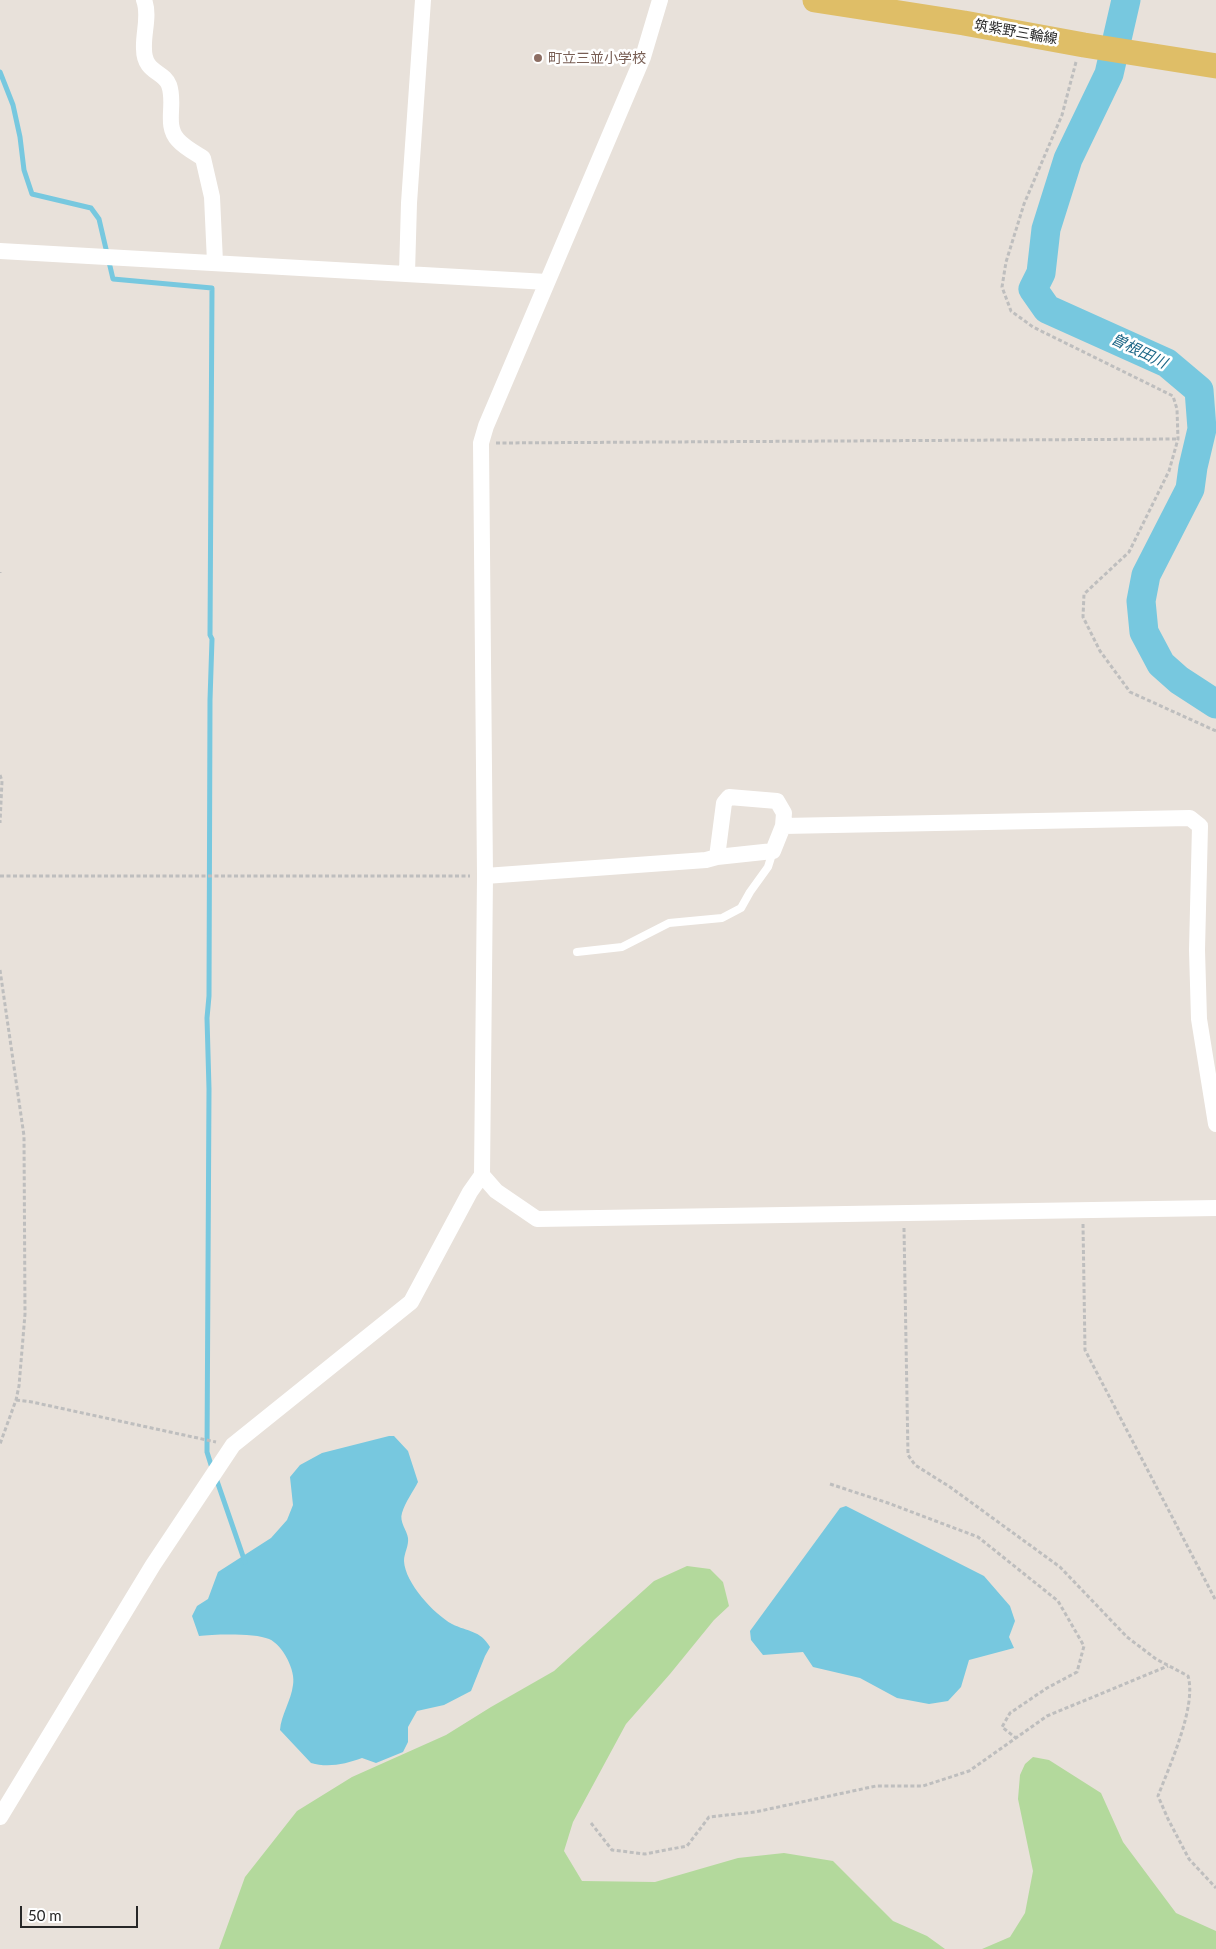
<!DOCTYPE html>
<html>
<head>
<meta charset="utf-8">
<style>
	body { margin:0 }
	#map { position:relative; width:1216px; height:1949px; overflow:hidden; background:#e8e1da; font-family:Lato,sans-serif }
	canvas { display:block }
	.scale { position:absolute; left:20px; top:1906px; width:118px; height:22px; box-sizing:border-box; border:2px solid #272727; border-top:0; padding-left:6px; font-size:15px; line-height:18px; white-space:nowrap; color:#272727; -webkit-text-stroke:4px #fff; paint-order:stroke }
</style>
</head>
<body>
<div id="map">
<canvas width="1216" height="1949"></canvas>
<div class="scale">50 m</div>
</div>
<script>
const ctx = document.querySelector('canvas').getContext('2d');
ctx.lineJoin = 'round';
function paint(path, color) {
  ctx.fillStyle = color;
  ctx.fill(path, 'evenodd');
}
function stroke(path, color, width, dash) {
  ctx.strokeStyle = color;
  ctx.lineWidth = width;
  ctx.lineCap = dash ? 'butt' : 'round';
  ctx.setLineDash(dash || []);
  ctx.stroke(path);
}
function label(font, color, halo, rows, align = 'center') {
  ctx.font = font + ' Lato,"Noto Sans JP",sans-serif';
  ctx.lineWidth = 5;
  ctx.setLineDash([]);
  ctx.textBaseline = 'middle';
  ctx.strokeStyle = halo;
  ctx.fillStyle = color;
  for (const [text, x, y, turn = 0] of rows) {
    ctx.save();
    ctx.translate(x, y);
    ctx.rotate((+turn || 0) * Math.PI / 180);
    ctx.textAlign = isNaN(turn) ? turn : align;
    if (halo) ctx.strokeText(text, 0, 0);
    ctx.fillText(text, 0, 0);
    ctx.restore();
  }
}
const green = new Path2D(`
	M687,1566l23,3 13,13 6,24 -15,14 -44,54 -44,50 -53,98 -9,29 18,30 73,1 83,-24 46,-5 49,8 60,60 34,15 18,13h-726l26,-72 52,-66 55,-34 94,-42 45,-28 63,-36 100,-90z
	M1033,1757l16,3 52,33 22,49 53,71 40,18v18h-234l28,-12 15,-24 8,-42 -15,-72 2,-24 5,-11z`);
const water = new Path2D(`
	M389,1436h5l14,15 10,31c-5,10 -13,20 -16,31 -3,9 5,17 6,25 1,8 -4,15 -4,23 1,22 30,53 48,63 16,8 28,6 38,23l-5,9 -14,35 -27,14 -27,6 -9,16v15l-5,10 -27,11 -14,-5c-16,6 -34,10 -51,5l-31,-33c1,-15 11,-29 13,-45 3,-14 -10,-40 -24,-46 -13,-6 -55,-5 -70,-3l-7,-20 5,-10 11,-7 10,-27 53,-34 16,-18 6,-15 -3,-28 10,-12 22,-12z
	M846,1506l138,70 26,30 5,15 -6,16 5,11 -45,12 -8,27 -13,14 -19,3 -32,-6 -37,-20 -47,-11 -10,-15 -40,3 -12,-15 -1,-9 90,-123z`);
const stream = new Path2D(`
	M0,72l13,33 7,32 4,33 8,24 59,14 8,11 14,60 99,9 -2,347 2,4 -2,61 -1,296 -2,22 2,71 -2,363 5,16
	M216,1478l29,84`);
const river = new Path2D(`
	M1126,0l-17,74 -41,85 -22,70 -5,44 -8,16 14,20 120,54 32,27 3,39 -9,38 -3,22 -44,86 -5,26 3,31 17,32 18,16 37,24`);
const path = new Path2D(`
	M1076,62l-14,53 -38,89 -18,58 -4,25 9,24 22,16 140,69 4,13 1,30 -9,32 -40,81 -45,42 -1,23 17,34 30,41 86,39
	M496,443l682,-4
	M0,572v1
	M0,775l2,6 -2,42
	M0,876h470
	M0,970l24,166 1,178 -6,72 -3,14 -16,44
	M1083,1224l2,126 131,251
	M904,1228l4,227 7,10 35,22 110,80 67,70 29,22 32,17c9,30 -19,91 -30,120l10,23 21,40 27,29
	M16,1400l16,2 184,40
	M830,1484l58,19 90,34 80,64 26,45 -7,26 -30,16 -37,25 -8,14 14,11
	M591,1823l21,27 33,4 42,-8 22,-29 46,-5 121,-26h47l46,-15 78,-55 121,-50`);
const service = new Path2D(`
	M577,952l45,-5 47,-24 53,-5 19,-10 9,-16 18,-25 5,-16`);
const minor = new Path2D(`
	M144,0c6,15 -1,33 0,49 0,24 20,22 25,36 7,19 -5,40 9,55 6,7 17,13 25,18l9,39 3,65
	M0,251l547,31
	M407,273l2,-70 14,-203
	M717,857l56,-6 10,-25
	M485,876l221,-16 11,-3 7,-54 5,-6 48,4 7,12 -1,13 407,-8 10,8 -3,124 2,69 17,105
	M482,1175l14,16 41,28 679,-11
	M0,1817l153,-252 80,-120 178,-143 59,-110 12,-17 3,-299 -4,-433 5,-17 157,-369 17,-57`);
const primary = new Path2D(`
	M815,0l149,23 120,22 132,21`);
const markers = [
	[538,58,5,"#8d6e63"]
];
const streetNames = [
	["筑紫野三輪線",1016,32,10]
];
const educationNames = [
	["町立三並小学校",548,58]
];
const waterNames = [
	["曽根田川",1139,351,26]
];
paint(green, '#b3d99c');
paint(water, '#77c8df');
stroke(stream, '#77c8df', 5);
stroke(river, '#77c8df', 29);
stroke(path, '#bebebe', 3, [4, 2.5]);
stroke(service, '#fff', 8);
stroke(minor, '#fff', 16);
stroke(primary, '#dfbe67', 25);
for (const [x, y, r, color] of markers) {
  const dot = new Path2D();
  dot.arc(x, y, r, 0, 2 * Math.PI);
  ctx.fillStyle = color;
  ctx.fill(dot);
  stroke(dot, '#fff', 2);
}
label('14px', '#272727', '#fff', streetNames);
label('14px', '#785e54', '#fff', educationNames, 'left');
label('italic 15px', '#1c6686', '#fff', waterNames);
</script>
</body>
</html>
